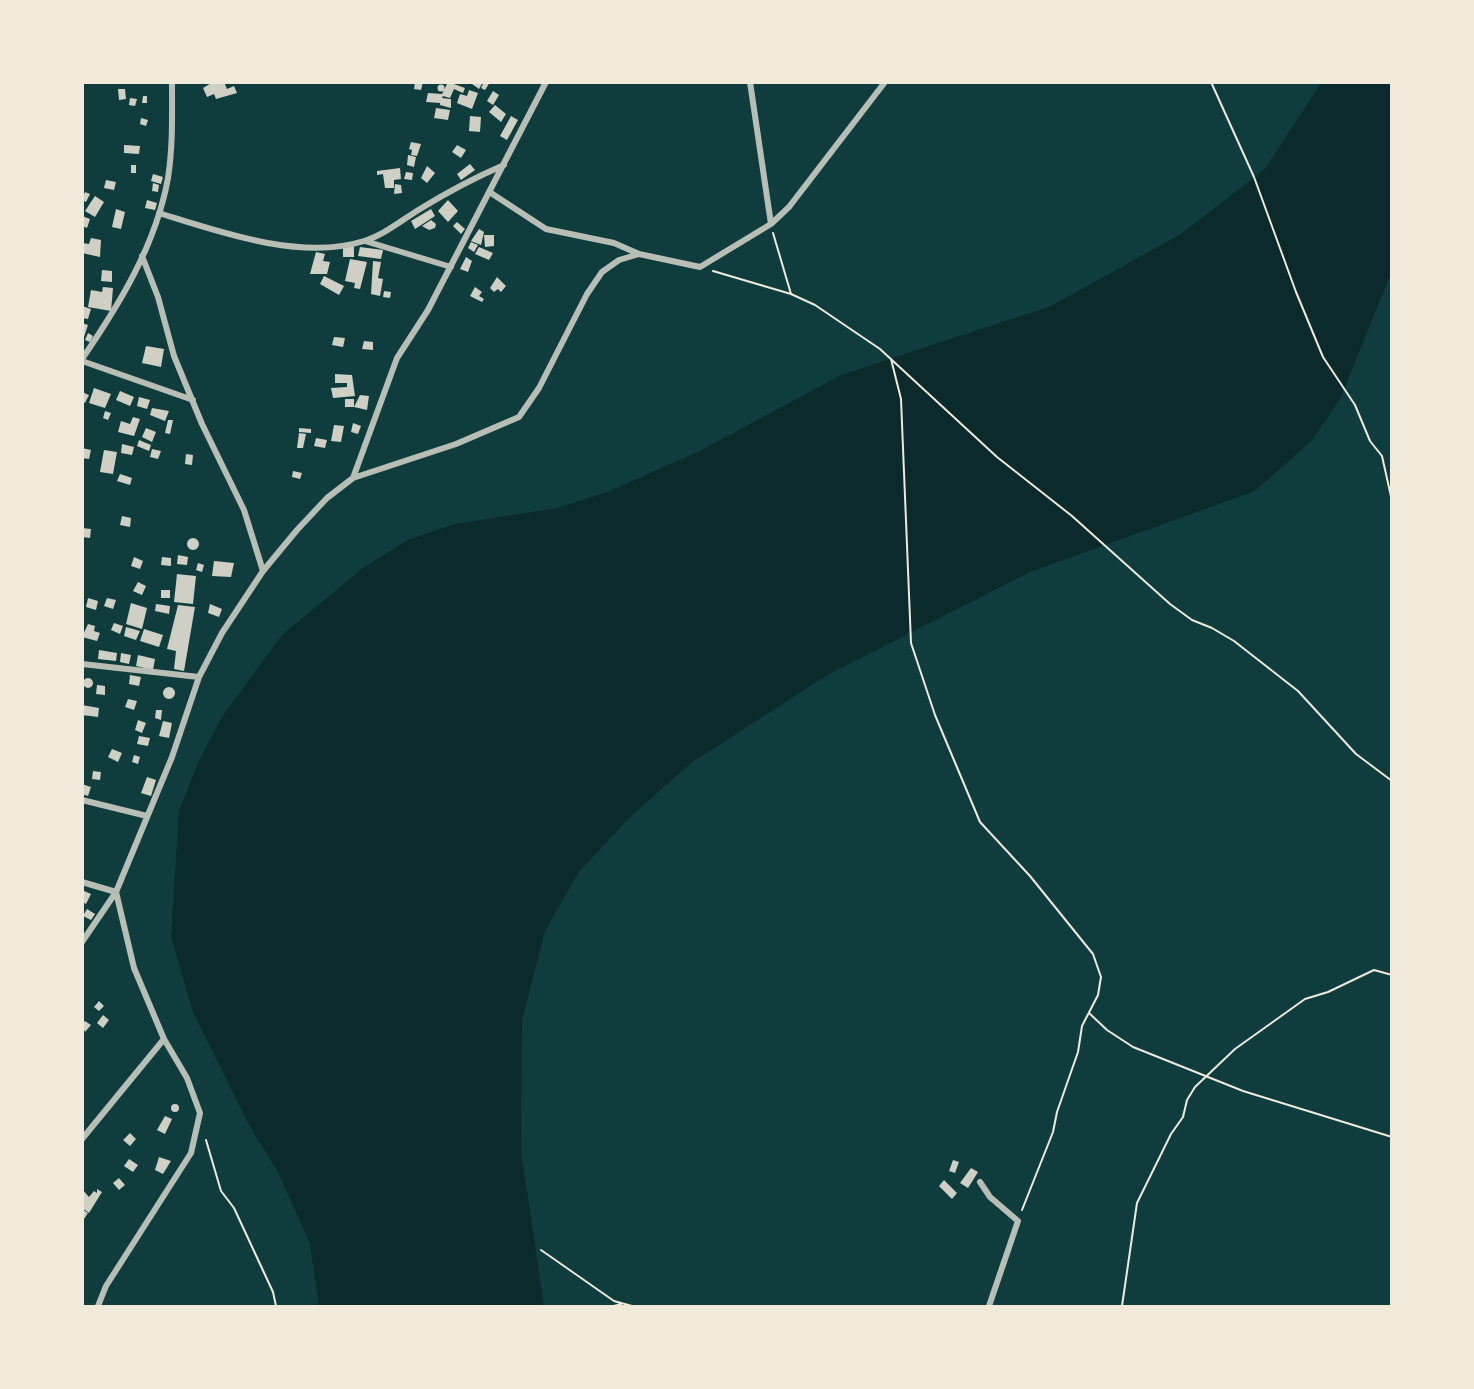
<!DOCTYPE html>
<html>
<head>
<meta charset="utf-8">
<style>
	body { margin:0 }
	#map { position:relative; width:1474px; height:1389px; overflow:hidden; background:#0f3d3e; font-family:"Exo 2",sans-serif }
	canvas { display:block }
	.frame { position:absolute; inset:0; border:84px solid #f1e9da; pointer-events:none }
</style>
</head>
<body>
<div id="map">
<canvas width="1474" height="1389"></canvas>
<div class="frame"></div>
</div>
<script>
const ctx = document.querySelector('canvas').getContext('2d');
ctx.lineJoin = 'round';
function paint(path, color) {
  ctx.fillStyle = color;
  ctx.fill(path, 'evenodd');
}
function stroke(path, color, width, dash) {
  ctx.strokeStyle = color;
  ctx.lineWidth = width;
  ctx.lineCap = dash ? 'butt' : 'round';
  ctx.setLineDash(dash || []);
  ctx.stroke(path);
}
const water = new Path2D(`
	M1321,83h70v190l-50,124 -29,43 -57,51 -225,81 -201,102 -138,89 -60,53 -53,57 -33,58 -23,90 -1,130 23,155h-225l-9,-62 -32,-72 -29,-47 -56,-113 -22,-75 8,-126 19,-48 24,-46 60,-82 81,-67 45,-28 47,-16 103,-16 49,-16 93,-41 141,-76 210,-69 130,-72 84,-65z`);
const building = new Path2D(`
	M213,82h11l3,7 7,-3 3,7 -21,6 -2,-5 -7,3 -4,-9z
	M415,82h8l-2,8 -7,-1z
	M448,82l17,6 -2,5 -9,-4 -4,9 -7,-2 -1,2 9,1v9l-11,-3v-2l-14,-1 2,-9 14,1z
	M473,82h10l-4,7 -7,-5z
	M484,82h6l-5,8 -4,-2z
	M437.5 88a3.5 3.5 0 1 1 7 0a3.5 3.5 0 1 1-7 0Z
	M118,89h7l1,10 -7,1z
	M469,90l9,3 -6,16 -15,-6 3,-9 7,2z
	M493,91l6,4 -6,10 -6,-4z
	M143,96h4v7h-5z
	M130,98l7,1 -2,7 -6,-1z
	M495,105l11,9 -5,8 -12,-10z
	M436,108l14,2 -2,10 -14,-2z
	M470,116l11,1 -1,15 -11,-1z
	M511,116l7,4 -11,20 -7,-4z
	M141,118l7,2 -2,6 -6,-2z
	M411,142l10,2 -4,12 -6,-1 1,-5 -3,-1z
	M124,145l16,1 -1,8 -15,-1z
	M457,145l9,5 -5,8 -9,-6z
	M408,155l8,2 -2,10 -7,-2z
	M470,164l5,6 -14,10 -4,-6z
	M131,165h5v8h-5z
	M427,166l8,7 -8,10 -6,-5z
	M400,168l1,11 -7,1v8h-9l-2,-14 -6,1v-4z
	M406,172l7,1 -1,7 -8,-1z
	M153,174l10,3 -2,7 -10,-3z
	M106,180l10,2 -2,8 -10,-2z
	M153,183l6,2 -1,7 -6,-1z
	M395,184l6,1 1,8 -8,1z
	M85,192l5,2 -4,8 -4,-2z
	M95,196l9,6 -9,15 -10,-6z
	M147,200l10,3 -2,7 -10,-2z
	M448,200l10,11 -10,11 -10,-11z
	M116,209l9,3 -4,17 -9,-2z
	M431,209l4,7 -20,13 -4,-8z
	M82,216l8,3 -3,9 -5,-2z
	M431,220l5,4 -1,4 -6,2 -7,-4z
	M457,222l8,7 -4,5 -8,-8z
	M479,229l5,3 -3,13 -10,-4z
	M484,235h10v11l-9,1z
	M91,238l10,2 -1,17 -18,-4 1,-10 6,1z
	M471,242l7,3 -4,7 -6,-4z
	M343,247h11v10h-11z
	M360,247l23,3 -2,9 -23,-3z
	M479,247l14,6 -4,7 -14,-6z
	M316,252l9,2 -2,7 7,1 -3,12h-17z
	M466,257l6,4 -4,11 -8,-3z
	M350,259l17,3 -7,27 -6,-1 1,-5 -10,-2z
	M373,261l8,1 -3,16 5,1 -3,17 -9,-2z
	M102,270l10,1v11l-11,-1z
	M324,276l20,10 -5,9 -19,-11z
	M497,277l9,9 -5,6 -3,-3 -4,3 -4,-4z
	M103,287l10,1 -2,23 -23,-4 3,-17 11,2z
	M475,287l7,5 -3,4 5,3 -2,3 -12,-6z
	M384,291l7,1 -1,6 -7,-1z
	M82,306l9,3 -3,10 -6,-1z
	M82,323l6,2 -5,15h-1z
	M88,333l5,3 -3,6 -5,-2z
	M334,337l11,1 -2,9 -11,-2z
	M364,341l9,1v8l-11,-1z
	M146,346l18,3 -3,18 -19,-4z
	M335,374l17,1 3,21 -22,2 -2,-10 16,-1v-4h-12z
	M94,388l17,6 -6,14 -16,-5z
	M120,391l14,6 -4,9 -14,-6z
	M82,392l7,3 -4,8 -3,-2z
	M360,395l9,1 -2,14 -13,-3z
	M139,397l11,3 -3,9 -10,-3z
	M345,399h9v8h-9z
	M152,408l17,3 -4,10 -15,-6z
	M105,411l6,2 -3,7 -5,-2z
	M133,417l7,2 -6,17 -16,-4 3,-11 9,3z
	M168,420h5l-3,14 -5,-1z
	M353,423l8,3 -3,8 -7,-2z
	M334,425l10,1 -3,16 -10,-1z
	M146,428l10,4 -4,10 -10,-5z
	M299,428l12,1v4l-12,-1z
	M299,433l7,1 -3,14h-6z
	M316,438l11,2 -2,8 -11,-2z
	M139,440l12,5 -2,6 -12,-5z
	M122,444l12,3 -2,8 -11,-2z
	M82,448l9,2 -2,9 -7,-1z
	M152,449l9,2 -3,8 -8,-2z
	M104,450l13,2 -4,22 -13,-2z
	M186,454l7,1 -1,10 -7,-1z
	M293,471l9,2 -2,6 -8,-2z
	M120,474l12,4 -2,7 -13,-4z
	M122,516l9,2 -1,9 -10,-2z
	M82,528l9,1 -1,9 -8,-1z
	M187 544a6 6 0 1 1 12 0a6 6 0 1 1-12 0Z
	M178,555l10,2 -1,8 -10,-1z
	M134,557l9,4 -3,8 -9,-3z
	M162,557l9,1v8l-10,-1z
	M214,561l20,2 -3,14 -19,-1z
	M198,563l6,2 -2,7 -6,-2z
	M177,574l19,2 -3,28 -19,-2z
	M138,582l8,4 -4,9 -9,-4z
	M161,590h9v8h-9z
	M88,598l10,3 -2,9 -10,-3z
	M107,598l9,2 -3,9 -9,-3z
	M131,603l16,5 -5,21 -16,-5z
	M156,604l14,2 -1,8 -14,-3z
	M210,604l12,5 -3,8 -11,-4z
	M178,605l17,2 -11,64 -10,-2 2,-18 -9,-2z
	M114,623l9,3 -3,8 -9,-4z
	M88,624l7,2 -1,5 6,2 -3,8 -15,-4z
	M126,627l14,4 -4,9 -12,-4z
	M144,629l19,6 -4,12 -19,-6z
	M99,650l18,3 -1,8 -18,-2z
	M121,653l10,2 -2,9 -9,-2z
	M138,655l17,4 -2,11 -17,-4z
	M130,675l11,2 -2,9 -10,-2z
	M83 683a5 5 0 1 1 10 0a5 5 0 1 1-10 0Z
	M97,685l8,1v9l-9,-1z
	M163 693a6 6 0 1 1 12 0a6 6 0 1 1-12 0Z
	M128,699l9,2 -3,9 -9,-3z
	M82,705l17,3 -1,9 -16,-2z
	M156,710h6l-1,10 -6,-2z
	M138,720l8,3 -4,10 -7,-3z
	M163,721l9,2 -3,15 -10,-2z
	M139,736l11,2 -2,8 -11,-2z
	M112,749l10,4 -4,9 -10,-5z
	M134,755l6,2 -2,7 -6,-2z
	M93,771l8,1 -1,8 -8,-1z
	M147,777l9,3 -5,16 -10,-3z
	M82,784l9,3 -3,9 -6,-2z
	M82,890l9,4 -5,10 -4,-2z
	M87,909l8,5 -4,6 -8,-4z
	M99,1001l5,5 -5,5 -5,-4z
	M103,1015l6,5 -6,8 -6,-5z
	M85,1021l6,4 -6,7 -3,-8z
	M171 1108a4 4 0 1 1 8 0a4 4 0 1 1-8 0Z
	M165,1116l7,3 -7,15 -8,-4z
	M130,1133l6,6 -6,7 -7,-6z
	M159,1157l12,4 -8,13 -8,-4z
	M129,1159l9,6 -5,7 -9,-6z
	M953,1160l6,2 -4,11 -6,-2z
	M971,1168l7,4 -10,16 -8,-5z
	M119,1178l6,7 -6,5 -6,-7z
	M944,1180l13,13 -5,6 -13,-13z
	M82,1189l7,8 5,-6 3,2v-4l5,3 -13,21 -7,-5z
	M82,1209l6,4 -6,9z`);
const path = new Path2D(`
	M1211,82l43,95 42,115 27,65 32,48 15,36 12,15 10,45
	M773,233l18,61
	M713,271l78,23 24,11 65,44 117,108 75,59 98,88 22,16 20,8 22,13 64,50 58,63 36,27
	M891,359l10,40 10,244 24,72 45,107 50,54 63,78 8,23 -3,18 -16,31 -4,26 -21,60 -4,20 -31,78
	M1089,1013l18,17 26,17 110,44 149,46
	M206,1140l15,51 13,17 39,84 3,14
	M541,1250l73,51 18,5
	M614,1306l7,-2
	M1122,1306l15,-103 34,-69 12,-17 4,-17 8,-13 40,-38 70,-50 23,-7 46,-22 18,5`);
const minor = new Path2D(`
	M750,82l21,142
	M491,193l55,36 68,14 25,11
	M159,213c61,19 142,48 205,28 20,-6 38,-21 56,-32 26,-16 56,-32 84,-44
	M365,241l86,26
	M142,256l16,41 16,59 28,68 42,86 19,61
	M82,359c37,-54 74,-114 86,-181 5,-32 4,-63 4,-96
	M82,361l111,39
	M353,478l44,-120 31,-48 118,-228
	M82,664l117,13
	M82,800l65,16
	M82,882l34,10
	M82,942l34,-50 56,-135 27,-80 23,-44 41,-62 34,-41 30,-32 26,-20 103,-34 63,-27 20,-29 48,-94 15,-22 17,-12 20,-6 61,13 71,-43 18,-17 96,-125
	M82,1139l82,-100
	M980,1182l10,15 28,24 -29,85
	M98,1306l8,-20 85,-133 9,-40 -13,-35 -23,-39 -30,-71 -18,-76`);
paint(water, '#0a2a2b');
paint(building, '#cfcfc3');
stroke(path, '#f1e9da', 2);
stroke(minor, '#b8beb3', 6);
</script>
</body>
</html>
